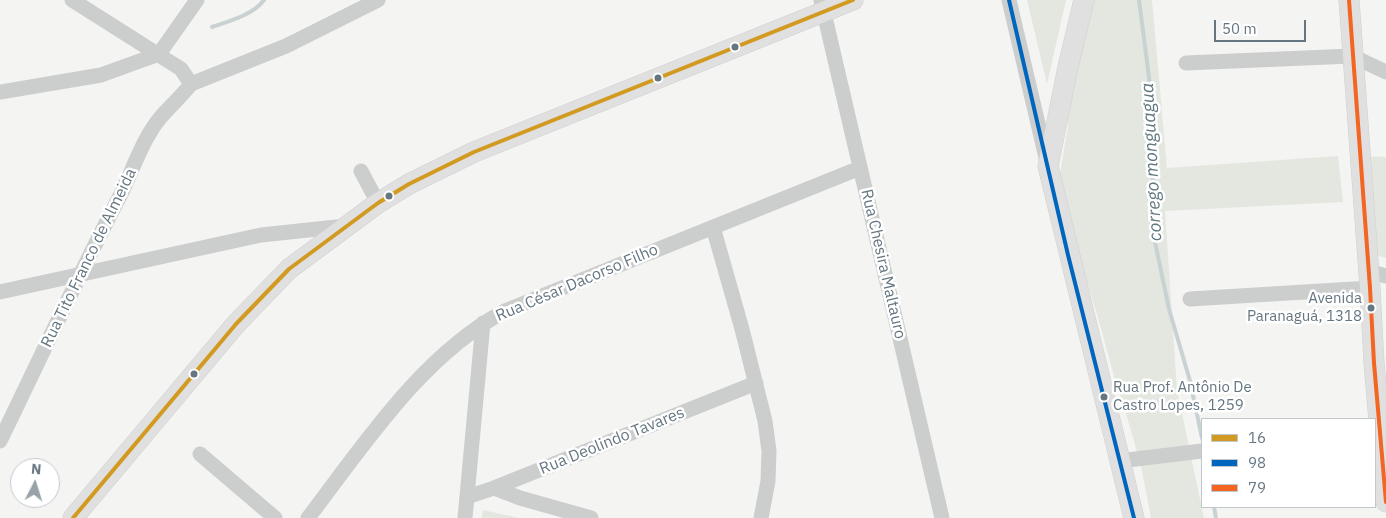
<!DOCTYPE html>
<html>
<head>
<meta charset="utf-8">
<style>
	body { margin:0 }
	#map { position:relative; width:1386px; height:518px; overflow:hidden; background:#f4f4f2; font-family:"IBM Plex Sans",sans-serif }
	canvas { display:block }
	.legend { position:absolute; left:1201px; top:418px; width:175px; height:90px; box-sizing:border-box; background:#fff; border:1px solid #c1c8cd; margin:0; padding:6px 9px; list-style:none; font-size:15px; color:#657681 }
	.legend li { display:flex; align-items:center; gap:10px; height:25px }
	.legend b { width:25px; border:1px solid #c1c8cd }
	.north { position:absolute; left:10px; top:458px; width:50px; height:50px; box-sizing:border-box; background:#fff; border:1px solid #c1c8cd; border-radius:50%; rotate:5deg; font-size:14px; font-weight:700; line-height:20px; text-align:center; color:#657681 }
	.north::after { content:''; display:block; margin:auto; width:18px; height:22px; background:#97a2a9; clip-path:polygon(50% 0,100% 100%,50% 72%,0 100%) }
	.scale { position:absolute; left:1214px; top:20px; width:92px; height:22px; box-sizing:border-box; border:2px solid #657681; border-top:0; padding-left:6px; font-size:15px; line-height:18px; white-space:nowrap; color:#657681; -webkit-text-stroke:4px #fff; paint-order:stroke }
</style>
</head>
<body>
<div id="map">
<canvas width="1386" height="518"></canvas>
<ul class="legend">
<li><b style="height:6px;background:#d29a20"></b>16</li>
<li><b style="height:6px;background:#0065bd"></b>98</li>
<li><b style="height:6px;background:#f26522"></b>79</li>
</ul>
<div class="north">N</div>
<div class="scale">50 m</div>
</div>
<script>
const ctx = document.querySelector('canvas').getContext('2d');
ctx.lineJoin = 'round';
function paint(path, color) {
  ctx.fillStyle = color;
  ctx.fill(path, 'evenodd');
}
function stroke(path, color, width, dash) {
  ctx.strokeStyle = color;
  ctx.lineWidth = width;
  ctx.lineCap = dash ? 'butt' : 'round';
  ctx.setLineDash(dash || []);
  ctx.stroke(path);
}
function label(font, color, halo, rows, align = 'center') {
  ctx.font = font + ' "IBM Plex Sans",sans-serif';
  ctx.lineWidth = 5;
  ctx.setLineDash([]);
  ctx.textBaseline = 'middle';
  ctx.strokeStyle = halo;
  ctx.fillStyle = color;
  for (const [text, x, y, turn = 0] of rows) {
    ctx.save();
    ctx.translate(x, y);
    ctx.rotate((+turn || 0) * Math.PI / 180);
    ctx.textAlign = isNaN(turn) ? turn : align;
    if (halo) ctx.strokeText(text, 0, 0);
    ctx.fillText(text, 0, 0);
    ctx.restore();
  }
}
const green = new Path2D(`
	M1027,0h39l-19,84z
	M1093,0h59l15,168 171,-12 5,46 -178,9 12,179 27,128h-53l-10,-52 -11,-39 -16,-51 -17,-62 -30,-94 -7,-46 8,-48v-28z
	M1363,156l23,1v101l-14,-4z
	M483,510l36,8h-37z`);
const stream = new Path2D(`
	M1139,0l11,85 4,63 -3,75 18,86 21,72 12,57
	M212,27c17,-6 41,-12 52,-27
	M1214,507l2,11`);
const minor = new Path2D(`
	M72,0l109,69 10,15
	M821,0l121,518
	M1009,0l38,162
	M1186,63l166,-7 34,16
	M191,84l95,-38 92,-46
	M0,92l101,-17 58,-21 38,-54
	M361,171l17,32
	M713,227l29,102 23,92 4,30 -1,30 -7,37
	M1369,271l17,5
	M0,292l261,-57 85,-9
	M1190,299l180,-11
	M0,441c40,-82 78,-165 120,-245 13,-26 22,-56 40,-78 10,-12 21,-21 31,-34
	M200,454l75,64
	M1119,461l83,-10
	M494,488l26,10 71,20
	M467,497l27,-9 262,-105
	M308,518c55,-72 115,-164 197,-207l355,-143
	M465,518l18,-195`);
const major = new Path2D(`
	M1084,0l-16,67 -20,99 86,352
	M1349,0l21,288 4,75 12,139
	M73,518l163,-194 53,-55 89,-66 31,-19 65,-32 379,-152`);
const bus1 = new Path2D(`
	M73,518l163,-194 53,-55 89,-66 31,-19 65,-32 379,-152`);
const bus2 = new Path2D(`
	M1009,0l59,255 66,263`);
const bus3 = new Path2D(`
	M1349,0l21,288 4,75 12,139`);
const markers = [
	[735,47,4.5,"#657681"],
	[658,78,4.5,"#657681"],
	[389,196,4.5,"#657681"],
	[1371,308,4.5,"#657681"],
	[194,374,4.5,"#657681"],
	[1104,397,4.5,"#657681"]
];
const busNames = [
	["Avenida",1362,299],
	["Paranaguá, 1318",1362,317],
	["Rua Prof. Antônio De",1113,388,"left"],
	["Castro Lopes, 1259",1113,406,"left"]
];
const streetNames = [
	["Rua Tito Franco de Almeida",89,258,-64],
	["Rua Chesira Maltauro",883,264,77],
	["Rua César Dacorso Filho",577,283,-23],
	["Rua Deolindo Tavares",612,441,-22]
];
const waterNames = [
	["corrego monguagua",1152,162,-93]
];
paint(green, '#e4e7e0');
stroke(stream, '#c9d2d3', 4);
stroke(major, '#d0d0d0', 21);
stroke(minor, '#cccdcd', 15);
stroke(major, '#e0e0e1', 20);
stroke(bus1, '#d29a20', 4);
stroke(bus2, '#0065bd', 4);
stroke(bus3, '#f26522', 4);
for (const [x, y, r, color] of markers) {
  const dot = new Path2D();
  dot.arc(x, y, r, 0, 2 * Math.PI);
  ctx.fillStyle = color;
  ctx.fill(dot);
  stroke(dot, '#fff', 2);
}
label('15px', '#657681', '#fff', busNames, 'right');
label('16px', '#657681', '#fff', streetNames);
label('italic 18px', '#60787f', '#fff', waterNames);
</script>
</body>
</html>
